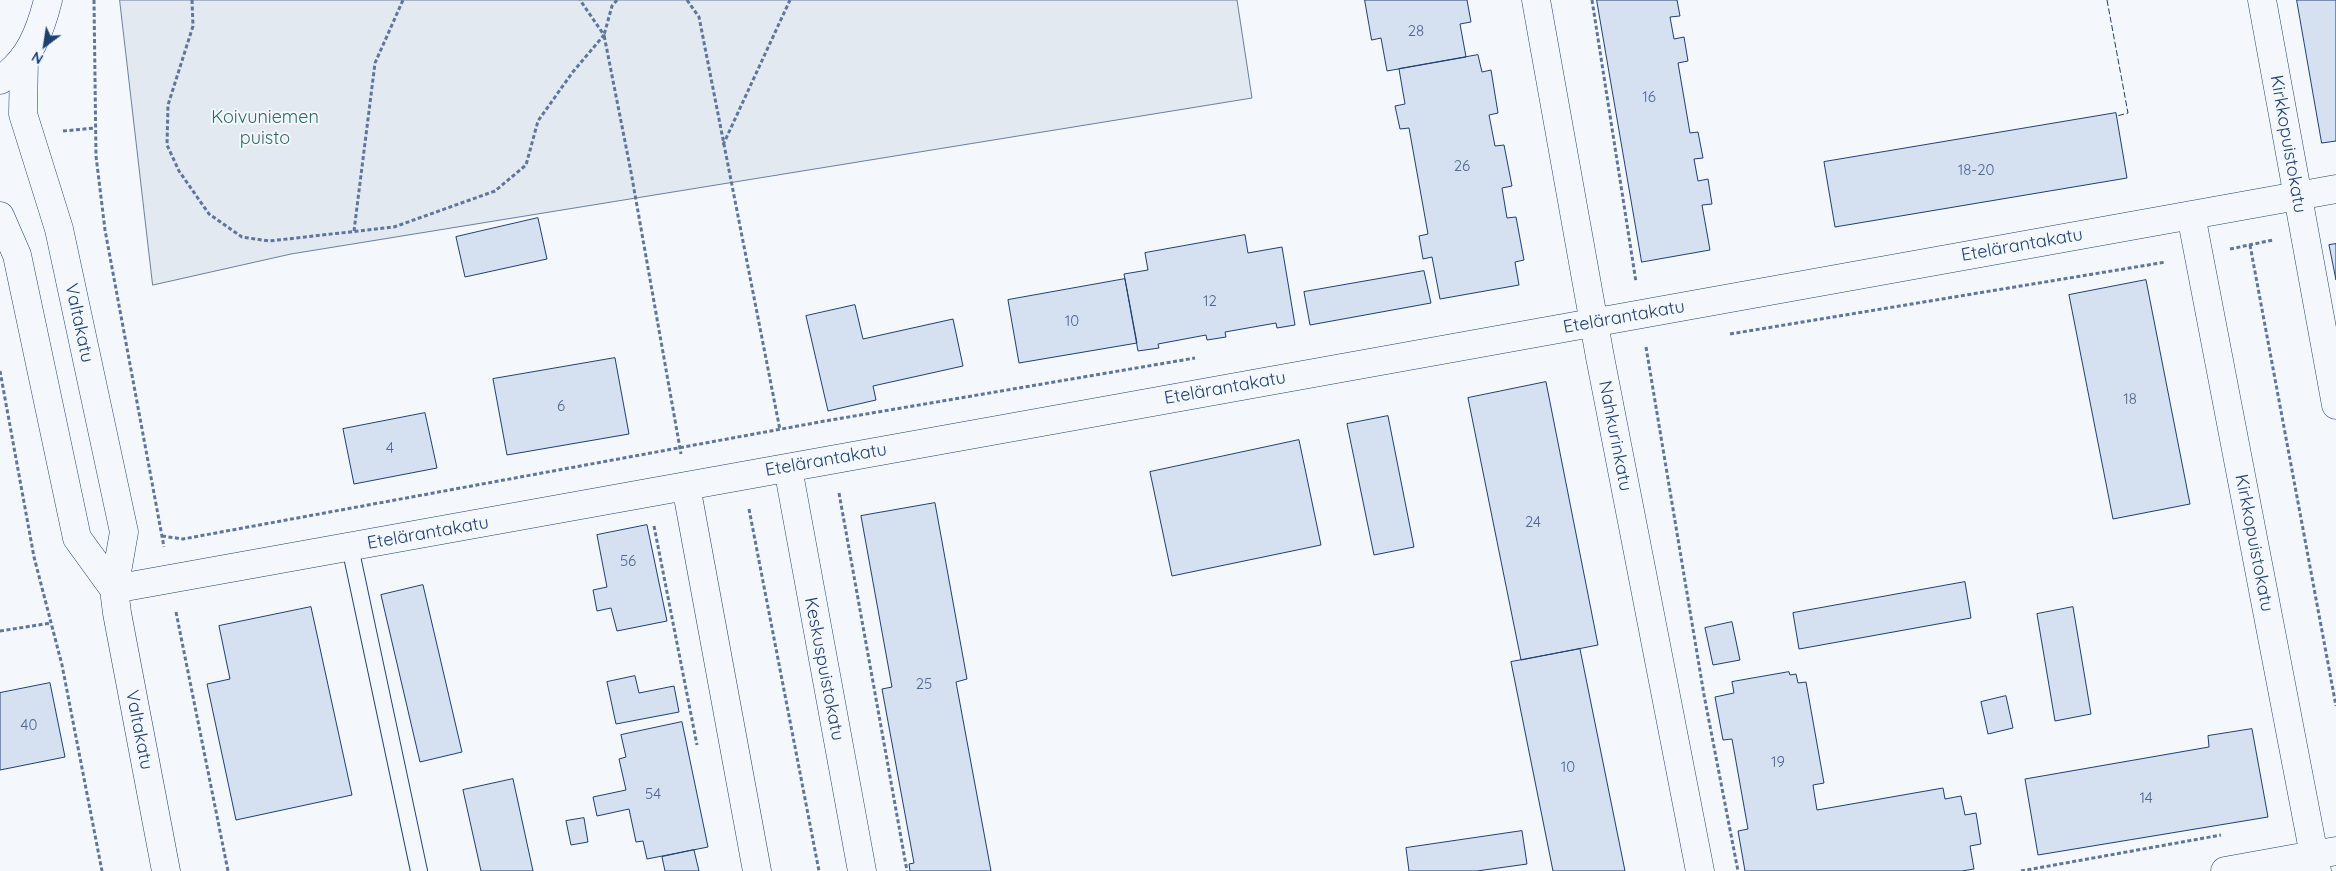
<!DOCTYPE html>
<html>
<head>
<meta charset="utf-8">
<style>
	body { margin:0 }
	#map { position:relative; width:2336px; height:871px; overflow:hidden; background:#f4f7fb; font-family:Quicksand,sans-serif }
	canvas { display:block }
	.north { position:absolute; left:20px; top:20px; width:50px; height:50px; -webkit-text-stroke:4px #f4f7fb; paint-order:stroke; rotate:211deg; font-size:14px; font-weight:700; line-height:20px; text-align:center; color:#1d3f73 }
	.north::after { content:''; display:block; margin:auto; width:18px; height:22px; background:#1d3f73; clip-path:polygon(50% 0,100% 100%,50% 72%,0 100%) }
</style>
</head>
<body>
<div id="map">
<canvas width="2336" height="871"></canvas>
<div class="north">N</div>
</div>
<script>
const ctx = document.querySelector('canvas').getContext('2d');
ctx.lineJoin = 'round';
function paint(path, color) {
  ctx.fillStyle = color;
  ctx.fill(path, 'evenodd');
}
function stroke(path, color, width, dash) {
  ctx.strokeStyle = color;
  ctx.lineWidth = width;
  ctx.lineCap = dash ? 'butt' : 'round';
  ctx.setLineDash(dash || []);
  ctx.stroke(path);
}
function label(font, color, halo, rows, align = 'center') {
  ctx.font = font + ' Quicksand,sans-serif';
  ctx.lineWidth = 4;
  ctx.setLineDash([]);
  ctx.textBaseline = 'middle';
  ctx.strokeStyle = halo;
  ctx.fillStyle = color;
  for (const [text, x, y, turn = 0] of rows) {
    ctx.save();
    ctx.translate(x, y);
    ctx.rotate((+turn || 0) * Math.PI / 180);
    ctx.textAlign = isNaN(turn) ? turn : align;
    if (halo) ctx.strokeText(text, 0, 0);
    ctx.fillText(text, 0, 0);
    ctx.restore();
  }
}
const green = new Path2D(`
	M120,0h1117l15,98 -961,156 -138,31z`);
const building = new Path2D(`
	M1365,0h102l4,22 -11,2 6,33 -79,14 -6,-33 -9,2z
	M1597,0h80l3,16 -10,1 4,22 10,-2 4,24 -10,2 12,70 8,-1 5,26 -9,1 4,22 10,-2 4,25 -10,1 8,45 -68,12z
	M2297,0h39v141l-14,2z
	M1478,55l4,17 9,-2 7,43 -9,2 6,31 9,-1 8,41 -10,2 5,30 9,-1 8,43 -9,2 4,23 -79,14 -8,-42 -9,2 -4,-23 9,-2 -19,-106 -9,1 -5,-23 10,-2 -6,-35z
	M2116,113l11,65 -292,49 -11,-65z
	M538,218l9,41 -82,18 -9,-40z
	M1245,235l3,18 34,-6 13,78 -18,3 -1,-5 -51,9 1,5 -19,3 -1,-5 -48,9 1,4 -21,3 -14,-77 24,-4 -3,-17z
	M2336,244v36l-7,-35z
	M1424,271l7,32 -121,22 -6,-33z
	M1125,279l12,64 -118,20 -11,-63z
	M2146,280l44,224 -77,15 -44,-224z
	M855,305l8,34 90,-20 10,47 -90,20 3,14 -48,11 -22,-95z
	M615,358l14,76 -122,21 -14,-76z
	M1546,382l52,263 -77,15 -53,-262z
	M425,413l12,55 -83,16 -11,-55z
	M1388,416l26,131 -40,8 -27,-131z
	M1299,440l22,105 -149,31 -22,-104z
	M935,503l32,176 -11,3 35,189h-81l-1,-7 5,-1 -32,-174 10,-2 -31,-171z
	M647,525l20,96 -50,10 -6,-23 -14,3 -4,-21 14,-3 -10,-52z
	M1965,582l6,36 -172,31 -6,-36z
	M423,585l39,167 -42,10 -39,-167z
	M311,607l41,188 -116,25 -29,-136 23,-5 -11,-53z
	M2073,607l18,107 -36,7 -18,-107z
	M1732,622l8,38 -27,5 -8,-37z
	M1580,649l45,222h-72l-42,-209z
	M1789,672l1,3 6,-1 2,9 8,-1 18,101 -11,2 4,25 126,-22 2,11 16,-3 4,19 11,-2 5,31 -11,2 4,23 -12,2h-217l-7,-40 10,-2 -16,-90 -9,1 -8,-43 19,-4 -2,-11z
	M635,676l4,17 35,-7 5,26 -63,12 -9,-42z
	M50,683l15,74 -65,13v-77z
	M2006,696l7,32 -25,6 -7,-32z
	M682,722l26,125 -61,12 -4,-18 -7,1 -7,-33 -32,7 -4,-19 33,-7 -7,-31 7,-2 -5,-22z
	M2252,729l16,88 -230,38 -13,-76 184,-32 -1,-11z
	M513,779l20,92h-52l-18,-81z
	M584,818l4,24 -17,3 -5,-24z
	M1522,831l5,33 -50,7h-68l-3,-23z
	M694,850l5,21h-34l-3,-14z`);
const path = new Path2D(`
	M94,0l2,156 9,74 59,317
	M192,0l1,26 -25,79 -1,40 12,26 30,43 33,23 27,4 125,-14 101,-36 31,-26 12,-44 34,-48 32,-38 -24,-35
	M617,0l-5,6 -8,29 27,137 50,282
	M687,0l12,17 81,413
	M1592,0l44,282
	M63,131l32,-3
	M723,145l67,-145
	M354,231l21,-168 28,-63
	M2250,245l86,461
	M2230,249l43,-9
	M1730,334l436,-72
	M1646,347l58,348 34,176
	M0,371l34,186 28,108 40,206
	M839,493l68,378
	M749,509l70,362
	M654,526l43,219
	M162,536l21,3 642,-118 370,-63
	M176,612l52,259
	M0,631l51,-8
	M2021,871l200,-36`);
const service = new Path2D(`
	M350,547l69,324`);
const minor = new Path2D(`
	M1536,0l64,357 100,514
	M2262,0l74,405
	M24,58l-1,56 36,115 65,303 -10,57 3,24 49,258
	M2191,215l126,656
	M0,216l17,39 60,283 37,51
	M788,468l74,403
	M686,486l71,385
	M114,589l2222,-400
	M2225,871l111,-20`);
const secondary = new Path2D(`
	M0,80c29,-19 40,-48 48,-80`);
const fence = new Path2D(`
	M2107,0l21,113 -11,3`);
const numberNames = [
	["28",1416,31],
	["16",1649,97],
	["26",1462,166],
	["18-20",1976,170],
	["12",1210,301],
	["10",1072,321],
	["18",2130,399],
	["6",561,406],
	["4",390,448],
	["24",1533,522],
	["56",628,561],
	["25",924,684],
	["40",29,725],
	["19",1778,762],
	["10",1568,767],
	["54",653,794],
	["14",2146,798]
];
const parkNames = [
	["Koivuniemen",265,118],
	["puisto",265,139]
];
const streetNames = [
	["Kirkkopuistokatu",2288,144,80],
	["Etelärantakatu",2022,245,-10],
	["Etelärantakatu",1624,317,-10],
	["Valtakatu",79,323,78],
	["Etelärantakatu",1225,388,-10],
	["Nahkurinkatu",1615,436,79],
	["Etelärantakatu",826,460,-10],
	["Etelärantakatu",428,533,-10],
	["Kirkkopuistokatu",2254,543,79],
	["Keskuspuistokatu",824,669,79],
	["Valtakatu",139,730,79]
];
paint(green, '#e3e9f0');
stroke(green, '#687fa3', 1);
paint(building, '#d5e0f0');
stroke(building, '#1d3f73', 1);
stroke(service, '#1d3f73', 18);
stroke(minor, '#1d3f73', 29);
stroke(secondary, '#1d3f73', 29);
stroke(path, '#5e769c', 3, [4, 2.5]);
stroke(service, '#f4f7fb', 16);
stroke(minor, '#f4f7fb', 28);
stroke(secondary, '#f4f7fb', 28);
stroke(fence, '#1d3f73', 1, [6, 2.5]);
label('15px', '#4b6792', null, numberNames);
label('18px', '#2c6c60', '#f4f7fb', parkNames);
label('18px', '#1d3f73', '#f4f7fb', streetNames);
</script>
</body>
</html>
